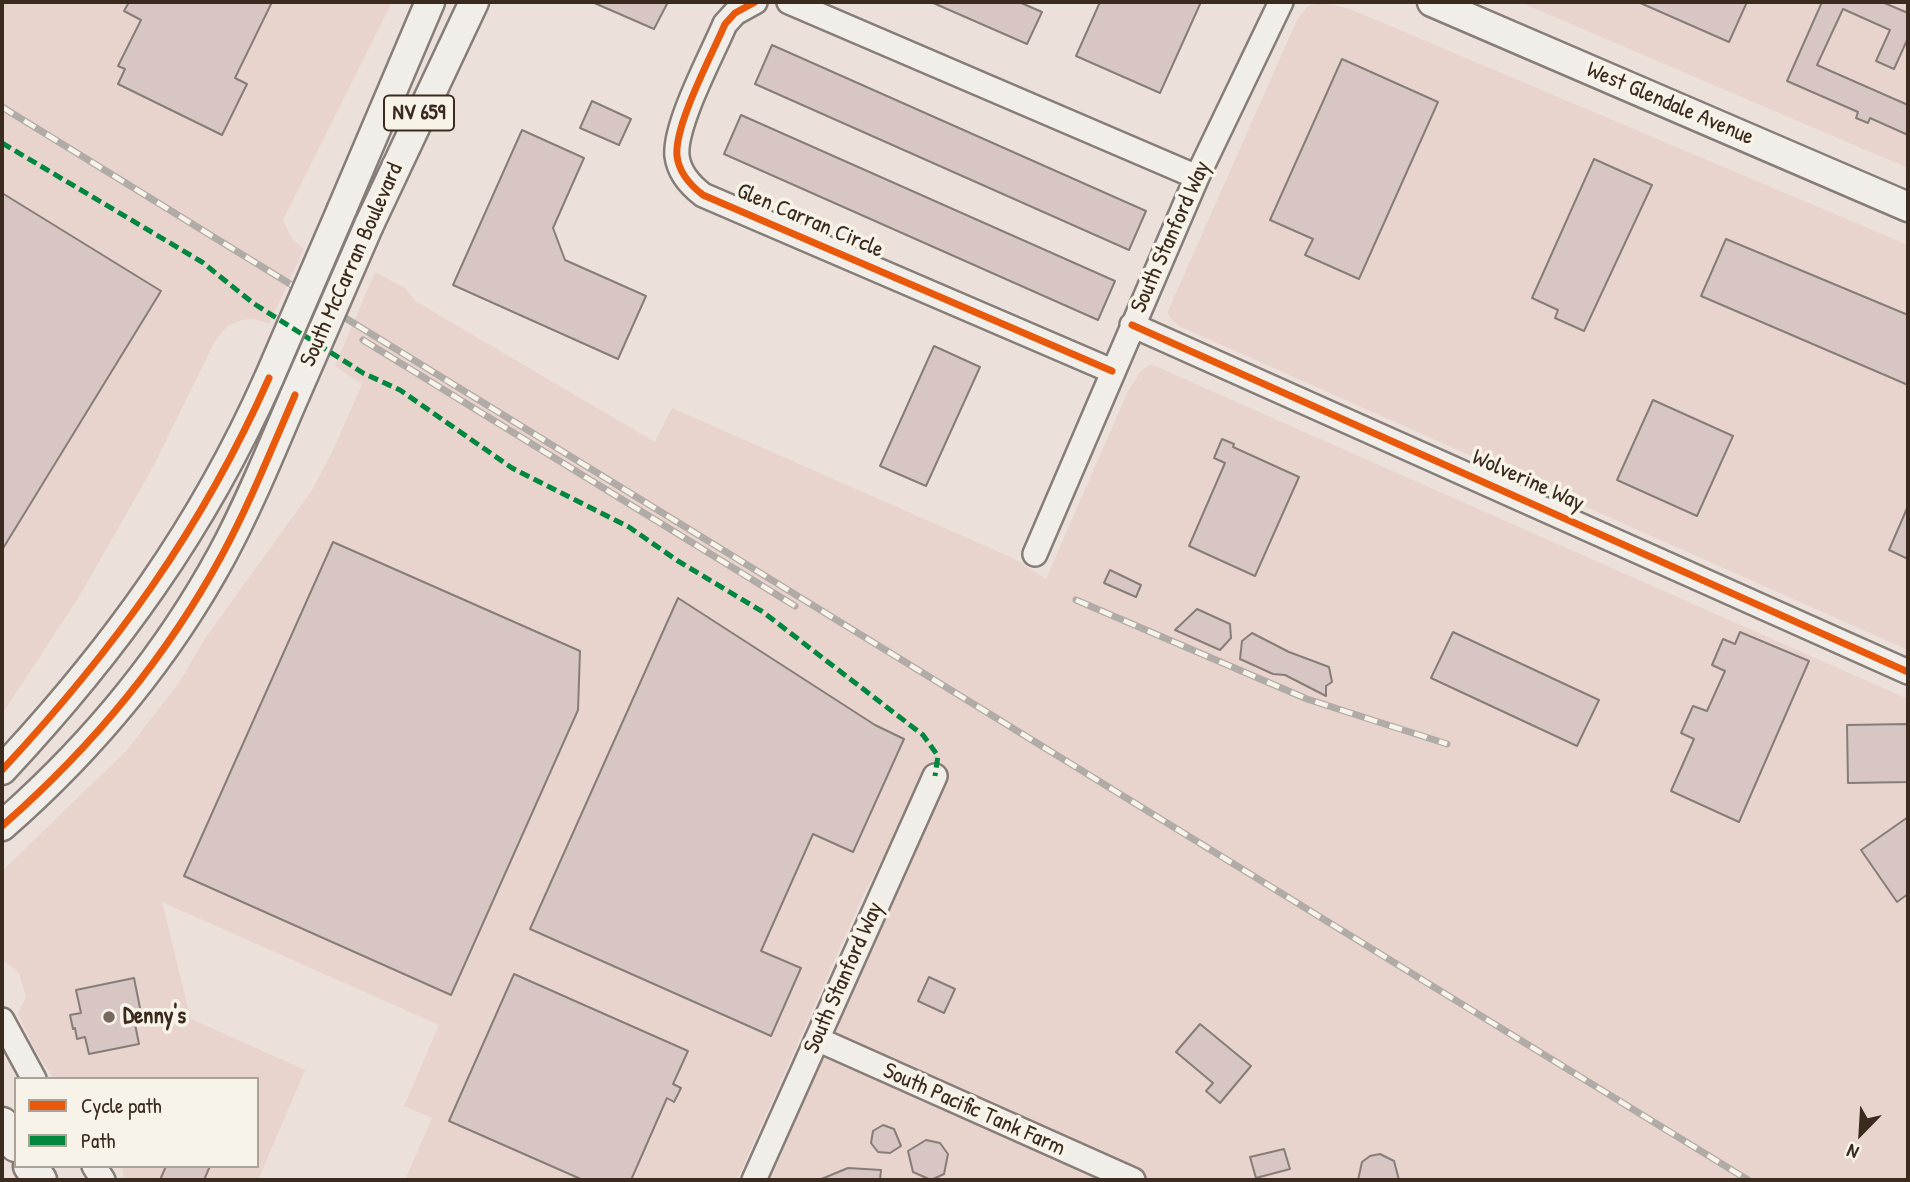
<!DOCTYPE html>
<html>
<head>
<meta charset="utf-8">
<style>
	body { margin:0 }
	#map { position:relative; width:1910px; height:1182px; overflow:hidden; background:#ece0db; font-family:"Patrick Hand",sans-serif }
	canvas { display:block }
	.frame { position:absolute; inset:0; border:4px solid #3b2a1e; pointer-events:none }
	.legend { position:absolute; left:14px; top:1077px; width:245px; height:91px; box-sizing:border-box; background:#f7f3e8; border:2px solid #aca397; margin:0; padding:9px 12px; list-style:none; font-size:21px; color:#3b2a1e }
	.legend li { display:flex; align-items:center; gap:14px; height:35px }
	.legend b { width:35px; border:2px solid #aca397 }
	.north { position:absolute; left:1826px; top:1098px; width:70px; height:70px; -webkit-text-stroke:5px #f7f3e8; paint-order:stroke; rotate:204deg; font-size:19px; font-weight:700; line-height:28px; text-align:center; color:#3b2a1e }
	.north::after { content:''; display:block; margin:auto; width:24px; height:32px; background:#3b2a1e; clip-path:polygon(50% 0,100% 100%,50% 72%,0 100%) }
</style>
</head>
<body>
<div id="map">
<canvas width="1910" height="1182"></canvas>
<div class="frame"></div>
<ul class="legend">
<li><b style="height:9px;background:#e8590c"></b>Cycle path</li>
<li><b style="height:9px;background:#00873e"></b>Path</li>
</ul>
<div class="north">N</div>
</div>
<script>
const ctx = document.querySelector('canvas').getContext('2d');
ctx.lineJoin = 'round';
function paint(path, color) {
  ctx.fillStyle = color;
  ctx.fill(path, 'evenodd');
}
function stroke(path, color, width, dash) {
  ctx.strokeStyle = color;
  ctx.lineWidth = width;
  ctx.lineCap = dash ? 'butt' : 'round';
  ctx.setLineDash(dash || []);
  ctx.stroke(path);
}
function label(font, color, halo, rows, align = 'center') {
  ctx.font = font + ' "Patrick Hand",sans-serif';
  ctx.lineWidth = 7;
  ctx.setLineDash([]);
  ctx.textBaseline = 'middle';
  ctx.strokeStyle = halo;
  ctx.fillStyle = color;
  for (const [text, x, y, turn = 0] of rows) {
    ctx.save();
    ctx.translate(x, y);
    ctx.rotate((+turn || 0) * Math.PI / 180);
    ctx.textAlign = isNaN(turn) ? turn : align;
    if (halo) ctx.strokeText(text, 0, 0);
    ctx.fillText(text, 0, 0);
    ctx.restore();
  }
}
const built = new Path2D(`
	M2,2h390l-109,218 9,19 12,10 -35,75 -15,-5 -12,1 -15,6 -12,15 -62,126 -74,130 -77,117z
	M1322,2l28,7 558,236v405l-729,-324 -10,-9 -1,-6 129,-291 11,-14z
	M1520,2h388v166l-185,-79z
	M375,272l30,16 10,13 240,141 17,-34 343,151 31,20 82,-188 13,-20 8,-6 6,1 753,333v481h-1139l178,-398 -20,-10 -65,126 -125,282h-332l27,-62 -28,-12 35,-81 -277,-123 29,117 114,51 -47,110h-134l-2,-14h135v-87h-203l-19,-29 -17,-36 8,-17 -7,-24 -17,-14v-88l124,-120 53,-68 25,-43 108,-150 22,-42 28,-64 -27,-18z`);
const building = new Path2D(`
	M129,2h143l-37,76 12,6 -25,51 -104,-51 7,-15 -7,-3 23,-46 -17,-9z
	M592,2h76l-14,27z
	M931,2h88l23,10 -15,32z
	M1100,2h101l-41,91 -84,-37z
	M1638,2h109l-18,40z
	M1822,2h60l26,11v25l-14,31 -18,-8 14,-31 -47,-21 -26,56 91,40v30l-38,-17 -2,5 -12,-5 2,-6 -71,-31z
	M772,45l374,166 -17,39 -374,-166z
	M1342,59l96,43 -79,177 -54,-24 8,-16 -43,-19z
	M592,101l39,18 -12,26 -39,-17z
	M741,115l374,166 -17,39 -374,-166z
	M522,130l62,28 -31,70 12,32 81,36 -28,63 -165,-74z
	M1594,159l58,26 -68,146 -29,-13 3,-8 -26,-12z
	M2,193l159,98 -159,259z
	M1726,239l182,76v70l-207,-89z
	M934,346l46,21 -54,119 -46,-20z
	M1653,400l80,36 -36,80 -80,-36z
	M1222,439l12,5 -1,3 66,30 -44,99 -66,-30 36,-83 -11,-5z
	M1908,506v53l-19,-9z
	M333,542l247,109 -2,59 -127,285 -267,-119z
	M1110,570l31,15 -5,12 -32,-14z
	M678,598l197,127 29,14 -51,113 -40,-18 -52,117 40,17 -30,68 -241,-107z
	M1197,609l33,15 1,14 -11,12 -45,-20z
	M1453,632l146,68 -22,46 -146,-68z
	M1740,632l69,29 -70,161 -68,-31 23,-52 -13,-6 12,-27 14,5 18,-40 -13,-6 11,-26 12,5z
	M1252,633l37,19 40,15 3,15 -6,4v10l-41,-21 -12,-1 -33,-15 2,-18z
	M1908,724v58l-60,1 -1,-58z
	M1908,817v77l-11,8 -36,-52z
	M514,974l174,77 -15,33 8,4 -7,14 -7,-4 -36,82h-48l-134,-59z
	M929,977l26,12 -11,24 -26,-12z
	M134,978l8,40 -8,1 5,25 -50,10 -4,-17 -8,2 -2,-11 -2,1 -3,-14 11,-2 -5,-23z
	M1200,1024l51,42 -31,37 -14,-12 7,-8 -37,-31z
	M883,1125l11,4 7,17 -11,7 -12,-1 -7,-9 2,-12z
	M926,1140l14,3 8,11 -4,20 -13,6 -18,-8 -5,-21z
	M1284,1149l6,20 -34,9 -6,-21z
	M1380,1154l14,7 5,19h-41l4,-18 8,-6z
	M166,1166h44l-6,14h-44z
	M848,1168l33,2 -1,10h-61z`);
const minor = new Path2D(`
	M755,2l-20,11 -10,11c-13,31 -51,101 -48,132 2,17 13,29 26,39l409,176
	M789,2l408,175
	M1132,325l776,347
	M1035,554l162,-377 84,-175
	M2,1020l32,59
	M817,1039l316,141
	M94,1166l9,14
	M754,1180l181,-404`);
const major = new Path2D(`
	M1432,2l476,205
	M342,209l88,-207
	M369,225l105,-223
	M2,770c112,-120 200,-241 267,-392
	M2,826c88,-77 164,-168 220,-271 28,-52 50,-107 73,-160`);
const highway = new Path2D(`
	M2,1124l14,21
	M30,1166l10,14`);
const rail = new Path2D(`
	M2,107l1746,1073
	M363,340l432,266
	M1076,600l231,99 140,45`);
const majorBridge = new Path2D(`
	M269,378l73,-169
	M295,395l74,-170`);
const quiet = new Path2D(`
	M2,143l200,119 51,41 110,70 37,17 112,78 117,59 49,34 85,51 160,123 15,21 -3,20`);
const cycleway = new Path2D(`
	M755,2l-20,11 -10,11c-13,31 -51,101 -48,132 2,17 13,29 26,39l409,176
	M1132,325l776,347
	M2,770c112,-120 200,-241 267,-392
	M2,826c88,-77 164,-168 220,-271 28,-52 50,-107 73,-160`);
const markers = [
	[109,1017,7,"#796a60"]
];
const shields = [
	[419,113,70]
];
const shieldNames = [
	["NV 659",419,113]
];
const streetNames = [
	["West Glendale Avenue",1670,104,23],
	["Glen Carran Circle",810,221,23],
	["South Stanford Way",1171,237,-66],
	["South McCarran Boulevard",352,265,-66],
	["Wolverine Way",1528,481,24],
	["South Stanford Way",844,978,-66],
	["South Pacific Tank Farm",974,1110,24]
];
const poiNames = [
	["Denny's",123,1017]
];
paint(built, '#e9d3cd');
paint(building, '#d7c6c3');
stroke(building, '#867d78', 2);
stroke(minor, '#867d78', 28);
stroke(major, '#867d78', 33);
stroke(highway, '#867d78', 37);
stroke(minor, '#f1eeea', 23);
stroke(major, '#f1eeea', 28);
stroke(highway, '#f1eeea', 32);
stroke(rail, '#b0aba7', 7);
stroke(rail, '#f7f3e8', 4.5, [13]);
stroke(majorBridge, '#867d78', 33, []);
stroke(majorBridge, '#f1eeea', 28);
stroke(quiet, '#00873e', 5, [10, 5]);
stroke(cycleway, '#e8590c', 7);
for (const [x, y, r, color] of markers) {
  const dot = new Path2D();
  dot.arc(x, y, r, 0, 2 * Math.PI);
  ctx.fillStyle = color;
  ctx.fill(dot);
  stroke(dot, '#f7f3e8', 2.5);
}
for (const [x, y, w] of shields) {
  const box = new Path2D();
  box.roundRect(x - w / 2, y - 17.5, w, 35, 5);
  ctx.fillStyle = '#f7f3e8';
  ctx.fill(box);
  stroke(box, '#3b2a1e', 2);
}
label('bold 21px', '#3b2a1e', null, shieldNames);
label('23px', '#3b2a1e', '#f7f3e8', streetNames);
label('bold 23px', '#3b2a1e', '#f7f3e8', poiNames, 'left');
</script>
</body>
</html>
